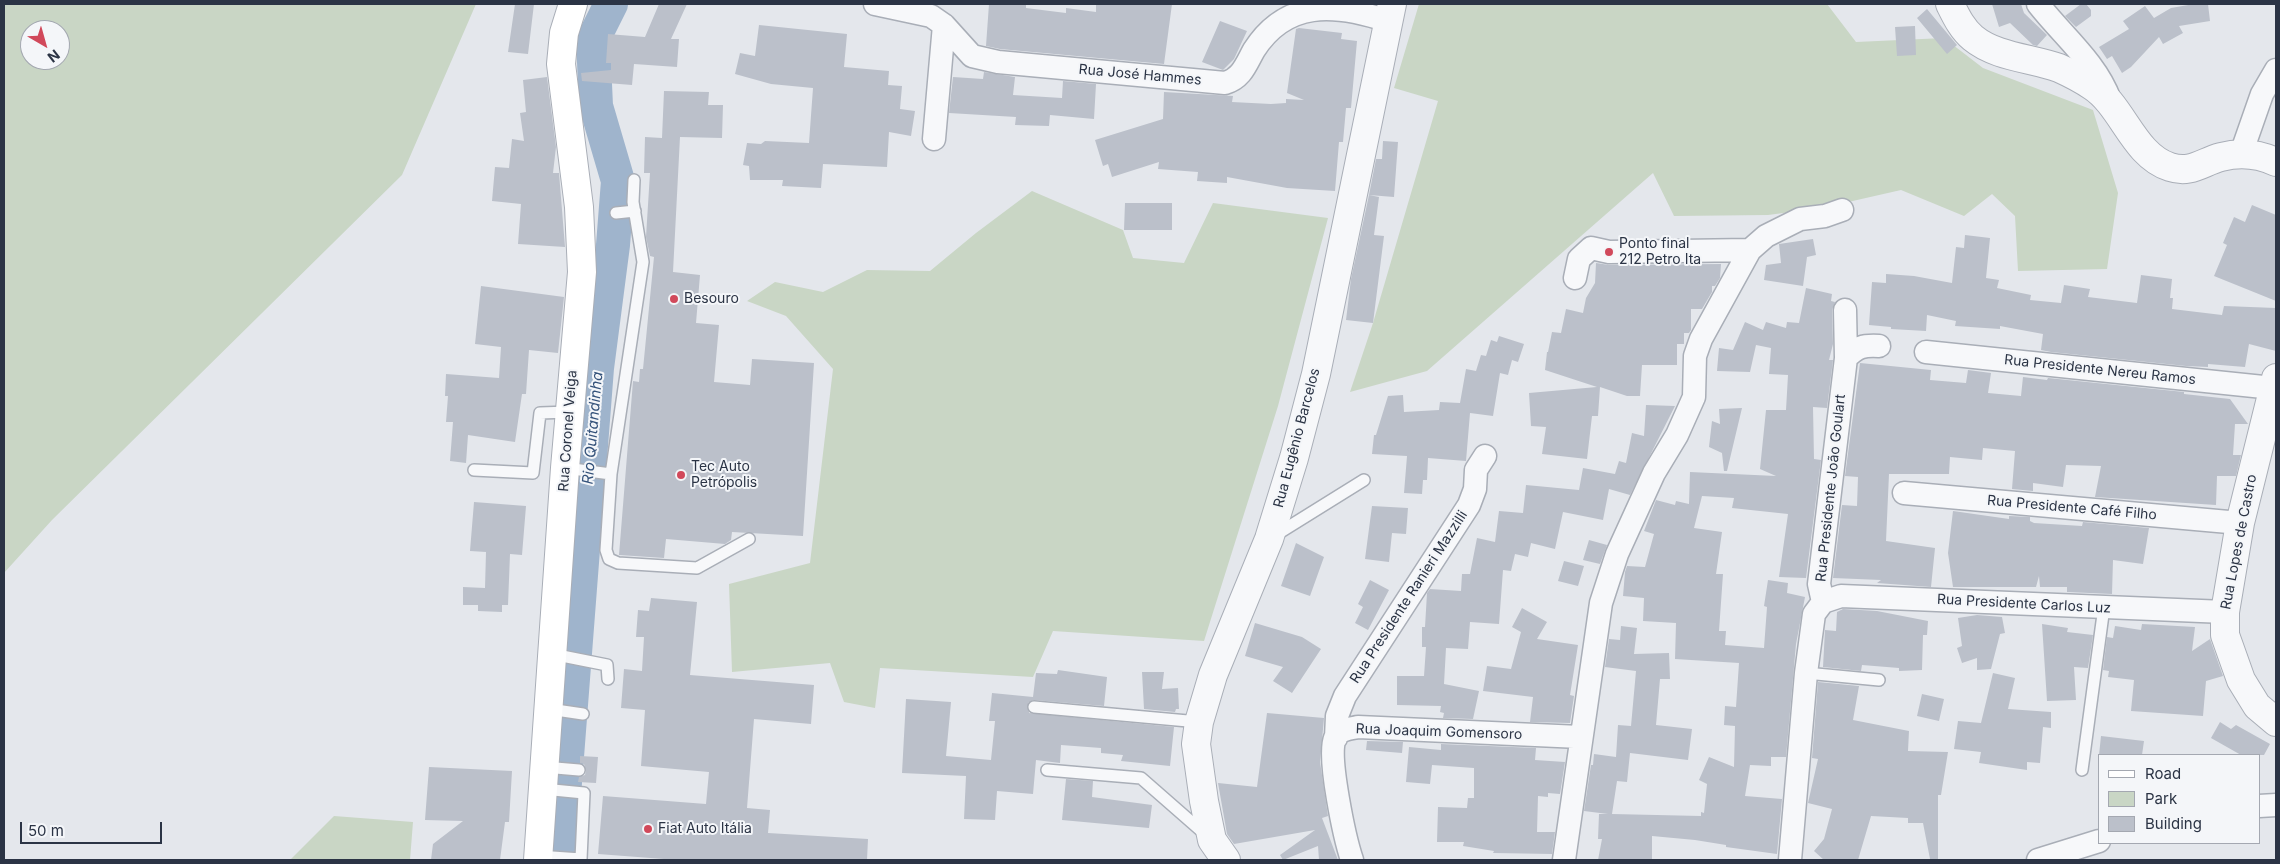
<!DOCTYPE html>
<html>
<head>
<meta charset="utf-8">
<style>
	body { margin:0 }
	#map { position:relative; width:2280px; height:864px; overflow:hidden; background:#e4e7ec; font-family:Inter,sans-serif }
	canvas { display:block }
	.frame { position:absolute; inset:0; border:5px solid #2b3445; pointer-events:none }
	.legend { position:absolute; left:2098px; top:754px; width:162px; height:90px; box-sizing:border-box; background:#f4f6f9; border:1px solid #a4a8b1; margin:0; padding:6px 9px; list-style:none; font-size:15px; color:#2b3445 }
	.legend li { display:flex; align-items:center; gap:10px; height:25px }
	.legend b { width:25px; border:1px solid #a4a8b1 }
	.north { position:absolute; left:20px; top:20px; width:50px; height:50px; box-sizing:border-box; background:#f4f6f9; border:1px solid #a4a8b1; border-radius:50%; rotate:142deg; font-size:14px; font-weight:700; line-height:20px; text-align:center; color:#2b3445 }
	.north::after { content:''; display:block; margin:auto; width:18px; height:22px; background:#d1495b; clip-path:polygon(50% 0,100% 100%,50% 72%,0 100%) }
	.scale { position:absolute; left:20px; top:822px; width:142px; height:22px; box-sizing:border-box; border:2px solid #2b3445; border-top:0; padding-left:6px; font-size:15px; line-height:18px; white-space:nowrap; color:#2b3445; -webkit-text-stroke:4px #f4f6f9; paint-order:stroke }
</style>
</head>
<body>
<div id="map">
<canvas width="2280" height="864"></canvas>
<div class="frame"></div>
<ul class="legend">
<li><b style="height:6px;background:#fff"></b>Road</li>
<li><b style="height:14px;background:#c9d6c5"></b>Park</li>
<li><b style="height:14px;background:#bbc0ca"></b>Building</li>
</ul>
<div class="north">N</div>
<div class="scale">50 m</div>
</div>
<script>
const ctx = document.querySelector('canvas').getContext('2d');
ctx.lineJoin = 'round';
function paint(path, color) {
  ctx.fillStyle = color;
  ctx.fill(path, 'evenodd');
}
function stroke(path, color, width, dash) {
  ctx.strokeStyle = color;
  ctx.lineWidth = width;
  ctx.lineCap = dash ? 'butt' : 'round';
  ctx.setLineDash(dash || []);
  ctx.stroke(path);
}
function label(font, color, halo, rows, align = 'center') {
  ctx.font = font + ' Inter,sans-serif';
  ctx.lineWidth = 4;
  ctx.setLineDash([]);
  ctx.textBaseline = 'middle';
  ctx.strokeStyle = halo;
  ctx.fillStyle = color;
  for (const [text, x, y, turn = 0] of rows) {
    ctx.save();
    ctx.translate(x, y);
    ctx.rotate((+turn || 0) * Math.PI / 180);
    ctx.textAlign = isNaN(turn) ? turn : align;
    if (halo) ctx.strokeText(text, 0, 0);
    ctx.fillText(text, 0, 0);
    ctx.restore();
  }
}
const green = new Path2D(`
	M4,4h472l-74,171 -350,345 -48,53zM30,30h30v30h-30z
	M1419,4h408l29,38 88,-4 39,30 110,42 25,83 -11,76 -89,2 -3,-55 -23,-22 -28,22 -63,-26 -79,18 -54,7 -94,1 -21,-43 -226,198 -77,21 23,-69 65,-222 -44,-13z
	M1032,191l91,39 10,28 51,5 29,-60 115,15 -50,188 -74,235 -151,-10 -20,46 -153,-9 -5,40 -31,-6 -14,-39 -98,9 -3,-88 81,-21 23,-194 -47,-53 -39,-15 28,-19 48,10 44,-22 63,1 46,-38z
	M334,816l79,6 -3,38h-120z`);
const river = new Path2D(`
	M559,860l38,-492 16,-123 5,-64 -22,-75 -3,-66 18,-36`);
const building = new Path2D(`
	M515,4h19l-6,50 -20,-2z
	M659,4h28l-16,35h8l-2,28 -43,-3 -2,21 -50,-4 -1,-8 30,-3v-7h-5l2,-29 37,3z
	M989,4h37v4l40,5v-5l30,4v-8h76l-8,60 -164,-15 -14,-3z
	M1992,4h29l3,9 23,22 -10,11 -4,-1 -23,-22 -11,4z
	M2081,4h5l5,6v6l-15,11 -11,-11z
	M2194,4h14l2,17 -31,5 4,7 -20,11 -4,-7 -28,30 -9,6 -10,-17 -5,3 -8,-12 30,-18 -6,-8 22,-15 9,12 17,-10z
	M1927,9l30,36 -10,9 -30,-36z
	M1220,21l27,10 -13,28 -11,11 -21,-8z
	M759,25l88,9 -3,33 45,4 -1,14 14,1 -2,23 15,2 -4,25 -22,-4 -2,35 -64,-3 -2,24 -39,-2 1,-6h-33l-1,-14 -6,-1 4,-22 14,1 4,-3 44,2 4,-55 -42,-4 -36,-10 5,-21 15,3z
	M1915,26l1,29 -19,1 -2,-29z
	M1299,28l43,5 -1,6 16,2 -6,67h-5l-3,34h-4l-4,49 -48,-3 -60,-11v6l-30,-2 1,-9 -40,-3 1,-7 -47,15 -4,-13 -5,2 -8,-26 68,-21 1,-27 69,4 -1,6 39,2 15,-1v-4l18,1 -17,-7 9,-64z
	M984,72l31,5 -2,18 49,3 1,-17 33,3 -2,35 -44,-4 -1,11 -34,-1 1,-8 -67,-4 4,-36 30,2z
	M547,77l9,70 -3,26h6l6,74 -47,-3 3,-40 -29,-3 3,-34 14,1 3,-29 12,2 -4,-28 6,-1 -3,-32z
	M664,91l45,1 -1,13h15l-1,33 -42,-1 -7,135 27,3 -4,48 23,2 -5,57 36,3 2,-26 62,4 -11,173 -71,-4 -1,8 -6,4 -59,-5 -2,19 -45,-3 14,-174 6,1 1,-13h3l11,-112 -4,-1 -4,-19 4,-64h-6l1,-36 17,1z
	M1383,141l15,1 -4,55 -25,-2 7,-36h6z
	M1369,195l10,2 -5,38 10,1 -11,87 -27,-3 5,-41z
	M1125,203h47v27h-48z
	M2252,205l24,10v86l-62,-25 13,-31 -4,-2 11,-26 11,5z
	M1965,235l25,3 -4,40 13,2 -2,8 34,7 -1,5 31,3 3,-18 26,4 -2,8 49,6 4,-28 31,4 -2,19h3l-1,11 50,6 2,-9 52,2v43l-27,-7 -4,23 -37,-3v3l-22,-1 -135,-14 -10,-2 2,-16 -43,-8v3l-45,-3 1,-5 -29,-6 -1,16 -35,-2v-2l-22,-2 3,-43 14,1v-9l28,2 38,7 4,-36 8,1z
	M1813,239l3,16 -9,2 -4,29 -39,-6 2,-15 15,-2 -2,-19z
	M1596,263l13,2 112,-1 -1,14 -5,8h-3v6l-10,17h-11v21l-2,3h-5v11h-7v21h-35l-2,31h-13l-27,-9 -2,29h-6l-5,43 -45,-5 4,-27 -15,-1 -2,-33 68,-6 -52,-17 2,-18h1l4,-20 9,1 5,-24 17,4 3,-15 9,-15z
	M481,286l83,11 -6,56 -29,-3 -3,44h-4l-7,48 -47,-7 -2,28 -16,-2 3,-39h-7l2,-26h-3l1,-22 53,4 2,-31 -26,-3z
	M1806,288l26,6 -1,7 4,1 -3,8 1,34 -4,16h4l-6,48 -14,-1 1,52 7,1 -15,118 -27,-1 9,-63 -56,-6 2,-10 -32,-2 -8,32 28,4 -6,42h7l-4,57h7l-1,14 39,3 3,-41 -3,-1 4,-26 20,3 -1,10 18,4 -9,47 -10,113h-15v9l-21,-1 -5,31 37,3 -5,55 -51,-7v-2l-31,-5 -43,-4v24h-54l4,-21h-4l1,-25h9l-24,-3 7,-46h2l1,-11 22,3 2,-32 13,1 5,-55 -31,-4 4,-28 11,1 1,-14 16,2 -3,26 35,-1 1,26h-10l-4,46 36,4 -4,31 -58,-7 -3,29 -10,-1 -5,33 89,2v-4l3,1 3,-29 -8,-4 10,-23 25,10 1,-41 -11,-1 1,-19 11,1 3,-44 -64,-4 1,-36 -33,-2 1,-23 -21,-2 2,-24 2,-6 18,1 9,-33 -10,-3 12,-31 19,5 1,-4 13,3 1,-32 86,4 -16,-7 6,-59h20l2,-35 -19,-1 2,-26 -15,-3 -6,27 -33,-1 2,-23 14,2 12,-28 18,8 3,-8 20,6 1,-6 12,1z
	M1499,336l25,8 -6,18 -6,-2 -4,15 -8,-2 -7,43 -23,-3 -4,48 -38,-3 -1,22h-4l-1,14 -18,-1 3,-37 -35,-2 2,-19h2l12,-39 15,-1 1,17 35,-2 1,-8 20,1 6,-34 10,2 5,-16 5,1 5,-16 6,2z
	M1860,363l71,7 -1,10 36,3 2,-13 23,3 -3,20 33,3 2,-19 24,3 1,-2 136,14v2l46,5 18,25h-13l-2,31h8l-5,21h-19l-1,29 -121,-8 6,-31 -35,-1 -3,22 -30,-4v8l-21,-2 3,-38 -32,-3 -1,12 -32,-3 -1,17h-60l-3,67 49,7 -4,39 -54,-4 4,-3 -48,-2 9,-73 15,1 1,-29 -13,-1z
	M1646,405l29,1 -45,89 -21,-6 -6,31 -40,-8 -8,37 -24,-6 -3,14 -13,-3 -4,17 -8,-1 -4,54 -29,-2 -2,27 -22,-1 -2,36 35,7 -6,28 -30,-1 1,-5 -4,-1 1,-6 -44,-1v-29h27l2,-29h-4v-20h3l2,-34 3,-4 31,2 1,-17h8l7,-36 18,4 4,-31 24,2 3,-28 53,5 4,-22 32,6 4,-13 7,2 6,-30 12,3z
	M1742,408l-15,63h-3l-2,-18 -13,-6 3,-26 8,3 -1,-15z
	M474,502l52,4 -4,49 -12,-1 -2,51h-6v7l-24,-1v-6h-15v-18l22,1 1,-36 -16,-1z
	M1372,506l36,2 -2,26 -14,-1 -3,29 -24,-3z
	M1953,511l56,8v-3l21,1v4l4,2 48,3 1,-4 66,6 -6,36 -30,-4 -1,34 -45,-2v-5h-27l-1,-11 -3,11h-83l-5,-34z
	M1589,540l18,5 -7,19 -17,-4z
	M1296,543l28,14 -14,39 -29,-10z
	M1564,561l20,5 -6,20 -20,-5z
	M1370,580l19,10 -21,40 -13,-7 8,-16 -5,-3z
	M651,598l46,4 -7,73 124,10 -3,39 -57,-5 -7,89 23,2 -2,23 100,6 -1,21h-190l-79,-6 5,-58 103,8 3,-32 -68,-6 4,-56 -24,-2 3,-39 18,2 2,-34h-8l2,-27 11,1z
	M1522,608l25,14 -10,17 41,6 -8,50 4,1 -4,27 -40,-1 3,-25 -50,-6 4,-25 24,3 10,-37 -9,-5z
	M1843,609l34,2 51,10 -1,14h-4l-1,35 -23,1v-3l-37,-3 -1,6 -38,-4 2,-37 11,1 1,-19z
	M1977,615l25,2 3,16 -5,1 -9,35 -14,1v-12l-15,5 -5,-15 5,-2 -4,-28z
	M1255,623l47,14 19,12 -29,44 -19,-12 10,-14 -38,-11z
	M2042,624l26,4 -1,4 26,3 -5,33 -14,-1 2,33 -29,1z
	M2142,624l53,3 -3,24 18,-12 13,37 -17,5 -3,35 -72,-5 3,-31 -26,-3 1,-6 -6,-1 4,-33 6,1 2,-12 26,4z
	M1058,670l49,7 -3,29 -70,-6 -6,3 1,10 145,14 -4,39 -49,-5 2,-6 -22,-2v-5l-40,-3 -1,18 -24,-3 -3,34 -36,-3 -2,29 -31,-1 2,-43 -64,-3 4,-74 45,3 -5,54 45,4 4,-39h-6l3,-28 41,4 3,-24 21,1z
	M1142,672h22l-2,17 16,-1 1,21h-3l-1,3 -31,-3z
	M1993,673l22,5 -7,31 43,3v16l-8,-1 -3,36 -13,-1v8l-48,-7 2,-11 -27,-3 4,-28 23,2z
	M1818,682l41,4 -6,34 56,11 -1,20 40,1 -7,43h-3v64h-8l-7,-36h-15v-5l-37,-2 -13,44h-34l-10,-9 10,-12 8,-30 -24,-6 10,-44 -6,-1z
	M1922,694l22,5 -5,22 -22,-5z
	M1267,713l57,5 -4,44 8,54 -6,2 16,42h-19l-1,-14 -35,14 -3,-5 35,-25 -81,14 -7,-10 -9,-51 39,4z
	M2220,722l11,7 5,-4 34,19 -6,11h-23l-30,-17z
	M2101,736l43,5 -2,14h-43z
	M1367,741l36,1 -1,11 -36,-3z
	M1441,744l95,4 -1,12 30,2 -5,32 -12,-1v4l-10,-1 -1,36h18l-3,22 -59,-1 1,-2 -31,-5 1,-4h-27l1,-35 29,1 1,-10h6v-30l-42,-3 -2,19 -24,-2 3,-35 32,3z
	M580,756l18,1 -2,26 -18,-1 1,-5 6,-2 1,-5 -2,-6 -4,-1z
	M429,767l83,4 -3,51h-4l-5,38h-69l2,-16 30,-23 -38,-1z
	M1066,779l27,2 -1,16 60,8 -3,23 -87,-8z`);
const service = new Path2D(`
	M634,180l-1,22 10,60 -32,212 -5,76 3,9 9,4 79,5 52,-29
	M616,213l19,-2
	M565,468l46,6
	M474,470l59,3 7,-60 29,-1
	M1274,536l90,-56
	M552,654l55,11 1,14
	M1806,673l73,7
	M1034,707l165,15
	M549,709l34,5
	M544,767l35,3
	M1047,770l94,8 64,56
	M2082,770l22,-163
	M538,856l43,3 3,-66 -41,-4`);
const minor = new Path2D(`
	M875,4l56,12 13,9 28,31 26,6 227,21c17,-5 21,-19 29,-33 32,-50 80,-47 134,-29
	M2038,4c25,32 58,58 72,96
	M934,139l10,-114
	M2241,154l21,-60 14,-24
	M1575,278l4,-19 12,-11 18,4 141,-2
	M1845,310l1,48
	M1926,352l347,36
	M1904,493l336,30
	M1823,602l18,-6 384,16
	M1336,738l1,-22 8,-20 124,-191 6,-16 1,-19 9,-14
	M2259,806l17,-1
	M1352,860c-7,-21 -25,-103 -17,-122 4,-9 15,-9 23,-11l222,10
	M1564,860l37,-257 16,-49 37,-81 23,-38 17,-38 1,-41 6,-17 49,-89 16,-14 34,-17 25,-3 17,-6
	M1790,860l16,-187 8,-59 9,-12 -4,-18 27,-226c11,-11 17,-13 33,-12
	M2038,860l61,-19`);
const tertiary = new Path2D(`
	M1950,4c6,12 12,25 23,34 23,19 58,20 86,30 11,5 23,11 33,18 31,20 41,69 78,81 21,7 32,-5 51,-10 19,-5 38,-3 55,5
	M2276,378l-36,145 -15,89v23l16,45 16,26 19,16
	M1226,860l-14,-20 -8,-39 -8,-57 3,-22 14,-47 56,-136 25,-81 22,-84 76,-370`);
const secondary = new Path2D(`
	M538,860l27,-392 17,-196 -3,-65 -18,-143 3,-31 9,-29`);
const markers = [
	[1609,252,5,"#d1495b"],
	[674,299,5,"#d1495b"],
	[681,475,5,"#d1495b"],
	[648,829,5,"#d1495b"]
];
const streetNames = [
	["Rua José Hammes",1140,75,5],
	["Rua Presidente Nereu Ramos",2100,370,6],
	["Rua Coronel Veiga",568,431,-86],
	["Rua Eugênio Barcelos",1297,438,-75],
	["Rua Presidente João Goulart",1831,488,-84],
	["Rua Presidente Café Filho",2072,508,5],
	["Rua Lopes de Castro",2239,542,-79],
	["Rua Presidente Ranieri Mazzilli",1409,597,-57],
	["Rua Presidente Carlos Luz",2024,604,3],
	["Rua Joaquim Gomensoro",1439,732,2]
];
const poiNames = [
	["Ponto final",1619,244],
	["212 Petro Ita",1619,260],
	["Besouro",684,299],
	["Tec Auto",691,467],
	["Petrópolis",691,483],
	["Fiat Auto Itália",658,829]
];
const waterNames = [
	["Rio Quitandinha",593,428,-85]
];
paint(green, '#c9d6c5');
stroke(river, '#9fb4cc', 34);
paint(building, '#bbc0ca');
stroke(service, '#a9aeb7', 14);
stroke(minor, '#a9aeb7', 25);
stroke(tertiary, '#a9aeb7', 30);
stroke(secondary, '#a9aeb7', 30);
stroke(service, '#f7f8fa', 11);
stroke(minor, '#f7f8fa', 22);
stroke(tertiary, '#f7f8fa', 28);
stroke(secondary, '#fff', 28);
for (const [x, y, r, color] of markers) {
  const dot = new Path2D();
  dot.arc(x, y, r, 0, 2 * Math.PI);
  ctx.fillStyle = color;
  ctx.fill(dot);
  stroke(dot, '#f4f6f9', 2);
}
label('14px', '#2b3445', '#f4f6f9', streetNames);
label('14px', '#2b3445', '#f4f6f9', poiNames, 'left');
label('italic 15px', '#34527a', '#f4f6f9', waterNames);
</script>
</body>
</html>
